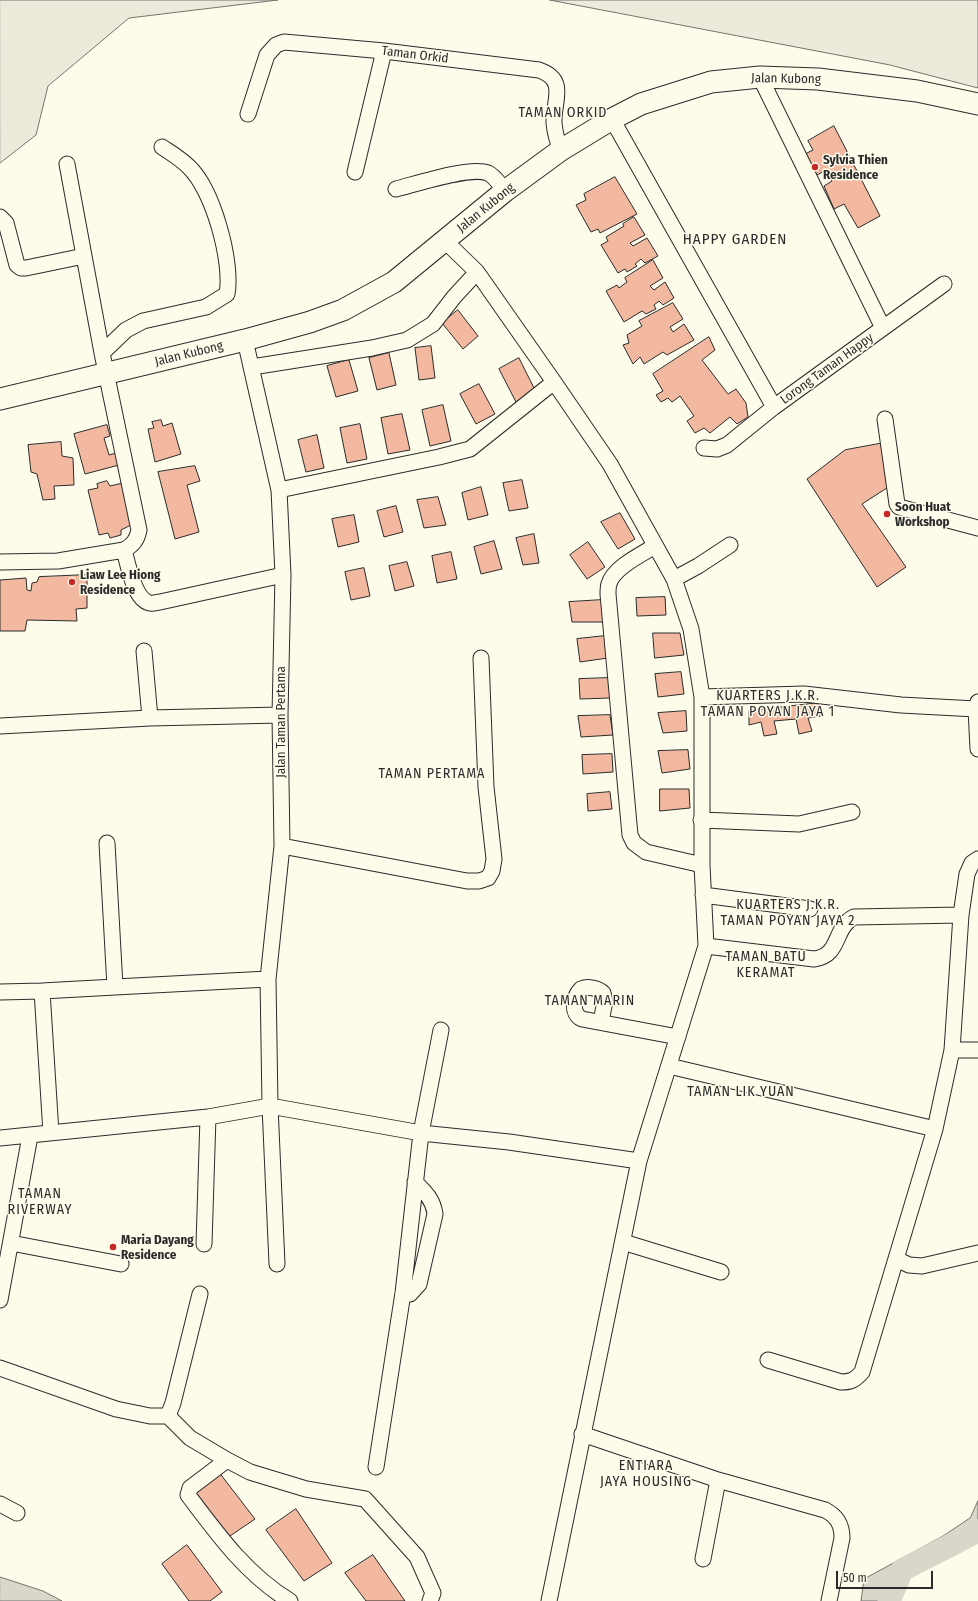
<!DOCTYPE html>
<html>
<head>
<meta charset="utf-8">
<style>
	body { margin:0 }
	#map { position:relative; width:978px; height:1601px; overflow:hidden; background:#fdfbea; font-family:"Fira Sans Condensed",sans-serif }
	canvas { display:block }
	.scale { position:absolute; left:836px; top:1571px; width:97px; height:18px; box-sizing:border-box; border:2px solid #2b2b2b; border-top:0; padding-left:5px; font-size:12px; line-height:14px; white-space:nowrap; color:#2b2b2b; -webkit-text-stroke:3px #fdfbea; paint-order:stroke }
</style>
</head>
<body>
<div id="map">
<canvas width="978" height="1601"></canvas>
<div class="scale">50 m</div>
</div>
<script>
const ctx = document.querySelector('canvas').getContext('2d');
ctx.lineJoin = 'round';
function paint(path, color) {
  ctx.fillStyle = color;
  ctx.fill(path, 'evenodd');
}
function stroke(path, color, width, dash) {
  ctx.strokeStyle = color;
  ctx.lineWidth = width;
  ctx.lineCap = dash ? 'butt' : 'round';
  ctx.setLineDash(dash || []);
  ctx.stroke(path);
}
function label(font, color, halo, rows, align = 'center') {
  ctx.font = font + ' "Fira Sans Condensed",sans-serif';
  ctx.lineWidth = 3;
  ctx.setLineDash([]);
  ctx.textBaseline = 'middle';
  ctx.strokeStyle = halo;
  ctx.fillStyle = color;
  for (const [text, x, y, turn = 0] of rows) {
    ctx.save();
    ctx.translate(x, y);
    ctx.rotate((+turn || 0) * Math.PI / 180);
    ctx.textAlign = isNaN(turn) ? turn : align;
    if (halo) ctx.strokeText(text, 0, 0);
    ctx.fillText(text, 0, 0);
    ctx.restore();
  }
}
const green = new Path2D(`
	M0,0h278l-149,18 -81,68 -12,49 -36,28z
	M550,0h428v88l-88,-23z`);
const water = new Path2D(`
	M978,1501v24l-14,18 -73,39 -11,13 1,6h-20l3,-22 79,-43 27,-18z
	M0,1577l43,14 19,10h-62z`);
const river = new Path2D(`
	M889,1601l13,-31 76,-39`);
const building = new Path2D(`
	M834,126l46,90 -22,12 -14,-24 -10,5 -10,-23 8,-5 -6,-11 -9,5 -12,-21 8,-4 -5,-9z
	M615,177l22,37 -37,19 -2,-4 -7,3 -15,-27 10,-5 -2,-6z
	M634,217l11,18 -15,8 3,3 14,-8 11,18 -13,7 -4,-4 -6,5 2,2 -10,6 -2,-3 -7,4 -17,-28 7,-4 -2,-4 18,-11 -1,-2z
	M653,260l10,18 -13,8 4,4 11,-8 9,16 -11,7 -4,-4 -5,4 2,4 -10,5 -4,-3 -18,11 -18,-31 11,-6 2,3 8,-6 -2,-4z
	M673,303l10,16 -13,8 3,5 11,-8 10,16 -27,15 -4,-3 -19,12 -4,-7 -7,7 -10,-19 6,-2 -2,-8 15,-9 -3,-5z
	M458,310l20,26 -15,13 -21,-26z
	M709,337l6,13 -13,10 26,34 8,-5 10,14 2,14 -11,7 -7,-7 -20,16 -6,-5 -9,5 -8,-12 7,-5 -14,-20 -8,6 -4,-4 -7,4 -5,-7 7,-4 -10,-17z
	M431,346l4,32 -16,2 -4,-32z
	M389,353l7,32 -19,5 -8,-32z
	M519,358l17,34 -20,10 -17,-33z
	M349,360l9,31 -22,6 -9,-31z
	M479,384l16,30 -19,10 -16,-30z
	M443,405l8,36 -21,5 -8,-36z
	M402,414l8,36 -22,4 -7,-36z
	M161,420l2,6 9,-3 9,31 -26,8 -7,-33 6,-1 -2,-6z
	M360,424l7,35 -20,4 -7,-35z
	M107,425l3,11 -6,2 5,17 7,-2 3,12 -34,9 -11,-40z
	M317,435l7,33 -18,4 -8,-32z
	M61,442l1,14 11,2 1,27 -20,1 1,13 -12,1 -6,-26 -6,-2 -3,-27z
	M884,443l6,43 -28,18 44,63 -29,20 -70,-108 38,-29z
	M195,466l5,15 -13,4 12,47 -24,7 -17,-67z
	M522,480l6,28 -19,3 -6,-28z
	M107,481l3,5 13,-3 10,41 -12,6v5l-11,3 -2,-5 -9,2 -11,-45 10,-2 -1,-4z
	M481,487l7,28 -20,5 -6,-27z
	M438,497l8,28 -22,3 -7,-28z
	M396,506l7,26 -19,5 -7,-26z
	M620,513l15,26 -17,10 -17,-27z
	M354,515l5,27 -21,5 -6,-28z
	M534,534l5,29 -16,2 -7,-27z
	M494,541l8,28 -21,5 -7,-27z
	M588,542l17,25 -18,12 -17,-24z
	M451,552l6,27 -20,4 -5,-27z
	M407,562l7,24 -19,5 -6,-25z
	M364,568l6,28 -19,4 -6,-28z
	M87,575v33l-11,1 1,12 -50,-1 -2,11h-25v-51l26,-2 1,12 4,1 1,-8 5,-1 2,-5z
	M665,597l1,18 -29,1 -1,-18z
	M602,600l2,22h-32l-3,-20z
	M653,633h27l4,22 -29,3z
	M605,636l3,22 -28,4 -3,-23z
	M681,672l3,22 -26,3 -3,-23z
	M609,678l1,20 -30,1 -1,-20z
	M819,703l2,13 -13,2 4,13 -13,3 -3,-15 -22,2 3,13 -13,2 -3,-14 -12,3v-14z
	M686,711l1,20 -24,2 -5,-20z
	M610,715l3,20 -32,2 -3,-21z
	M688,750l2,19 -28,4 -4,-22z
	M612,754l1,18 -30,2 -1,-19z
	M660,789h29l1,19 -30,3z
	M610,792l2,17 -24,2 -1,-17z
	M218,1471l37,48 -28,19 -36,-44z
	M296,1509l36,54 -28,18 -38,-51z
	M187,1545l35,47 -12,9h-21l-27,-37z
	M373,1555l32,46h-39l-21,-28z`);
const minor = new Path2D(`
	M248,114l19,-59 9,-10 8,-3 100,9 155,19c29,10 14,31 15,53 1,10 3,18 7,27
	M612,119l162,288 109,-79 -123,-251
	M355,172l29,-121
	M396,189c20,-5 74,-23 92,-16 7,3 12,12 17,18
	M0,217l6,6 11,42 4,3h5l58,-12
	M445,241l32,31 77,110 56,82 64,115 17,50 11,68v168l4,81 -67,215 -90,440
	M883,328l61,-44
	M245,340l34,150 4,85 -3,140 2,131 -14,133 2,127 7,158
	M102,353l24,-23 17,-9 63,-14 21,-13c6,-32 -14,-104 -38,-127 -8,-8 -18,-14 -27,-20
	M252,367l120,-19 35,-8 26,-16 21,-27 23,-25
	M885,419l12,85 2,3 79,21
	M704,448l13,1 10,-4 47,-38
	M279,490l160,-33 31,-8 84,-67
	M655,546c-13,8 -42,22 -46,38 -1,3 -1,7 -1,10l22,241 4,8 12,9 56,13
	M124,550c4,14 10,50 26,53 3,1 7,-1 10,-1l123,-27
	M0,562l58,-1 66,-11c9,-5 13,-10 15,-20l-37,-177 -35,-189
	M674,579l24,-13 32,-21
	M144,651l6,67
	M702,697l102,-3 97,11 75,4 2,-7
	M976,709l2,40
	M0,726l150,-8 130,-3
	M701,820l98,4 53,-12
	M107,843l8,144 153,-8
	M282,846l185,35h12l9,-3 4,-7 2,-12 -8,-72 -5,-129
	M703,895l107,14
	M706,946l108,13c27,-3 19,-31 40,-42l107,-2
	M0,992l42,-1
	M601,1022l4,-21 -2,-8c-5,-5 -15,-7 -22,-4 -8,8 -10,25 1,30l96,18
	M952,1050h26
	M669,1066l266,63 17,-79 9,-135 6,-41 5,-11 6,-4
	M51,1133l-9,-142 73,-4
	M0,1138l208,-21 62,-11 151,27 88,9 130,19
	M623,1242l98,30
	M11,1243l110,21
	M204,1244l4,-127
	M896,1259l13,6 13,1 56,-13
	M403,1293l7,1 9,-10 16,-70c-2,-15 -10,-22 -20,-32
	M0,1300l30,-164
	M768,1360l73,22c10,0 14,-2 21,-10l73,-243
	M0,1368l116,41 34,7h18
	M168,1416l5,-13 27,-109
	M168,1416l22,22 37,22
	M582,1434l136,46 107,30c12,6 17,14 17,28l-13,63
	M376,1467l27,-174 18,-160 20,-103
	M0,1504l17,9
	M703,1559l15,-79
	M290,1601c-43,-26 -72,-66 -102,-106l2,-7 37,-28 23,12 56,17 59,10 52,58 16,36 -3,8`);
const highway = new Path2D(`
	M0,399l245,-59 65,-18 33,-12 51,-28 111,-91 56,-41 51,-31 29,-15 70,-22 49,-5 58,2 99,12 61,13`);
const markers = [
	[815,167,4,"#c62828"],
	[887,514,4,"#c62828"],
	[72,582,4,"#c62828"],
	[113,1247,4,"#c62828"]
];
const streetNames = [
	["Taman Orkid",415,55,7],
	["Jalan Kubong",786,79,1],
	["Jalan Kubong",486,208,-39],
	["Jalan Kubong",189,354,-14],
	["Lorong Taman Happy",827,369,-36],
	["Jalan Taman Pertama",281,722,-90]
];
const poiNames = [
	["Sylvia Thien",823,160],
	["Residence",823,175],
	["Soon Huat",895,507],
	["Workshop",895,522],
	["Liaw Lee Hiong",80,575],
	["Residence",80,590],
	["Maria Dayang",121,1240],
	["Residence",121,1255]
];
const neighbourhoodNames = [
	["TAMAN ORKID",563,113],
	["KUARTERS J.K.R.",768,696],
	["TAMAN POYAN JAYA 1",768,712],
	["TAMAN PERTAMA",432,774],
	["KUARTERS J.K.R.",788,905],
	["TAMAN POYAN JAYA 2",788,921],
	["TAMAN BATU",766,957],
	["KERAMAT",766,973],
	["TAMAN MARIN",590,1001],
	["TAMAN LIK YUAN",741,1092],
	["TAMAN",40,1194],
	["RIVERWAY",40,1210],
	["ENTIARA",646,1466],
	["JAYA HOUSING",646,1482]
];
const quarterNames = [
	["HAPPY GARDEN",735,240]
];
paint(green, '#ecebdb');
stroke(green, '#74746e', 1);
paint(water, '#d8d7c9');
stroke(water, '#74746e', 1);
stroke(river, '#d8d7c9', 23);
paint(building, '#f2b8a0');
stroke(building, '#2b2b2b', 1);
stroke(minor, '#2b2b2b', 17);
stroke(highway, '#2b2b2b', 23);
stroke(minor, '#fdfbea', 15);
stroke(highway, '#fdfbea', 21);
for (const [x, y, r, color] of markers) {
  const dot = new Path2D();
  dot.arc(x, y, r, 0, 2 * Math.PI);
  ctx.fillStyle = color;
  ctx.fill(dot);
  stroke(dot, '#fdfbea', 1.5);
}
label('13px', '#2b2b2b', '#fdfbea', streetNames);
label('bold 13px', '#2b2b2b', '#fdfbea', poiNames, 'left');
ctx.letterSpacing = '1px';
label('14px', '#2b2b2b', '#fdfbea', neighbourhoodNames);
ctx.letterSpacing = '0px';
ctx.letterSpacing = '1px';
label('15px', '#2b2b2b', '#fdfbea', quarterNames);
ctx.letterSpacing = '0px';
</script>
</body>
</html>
